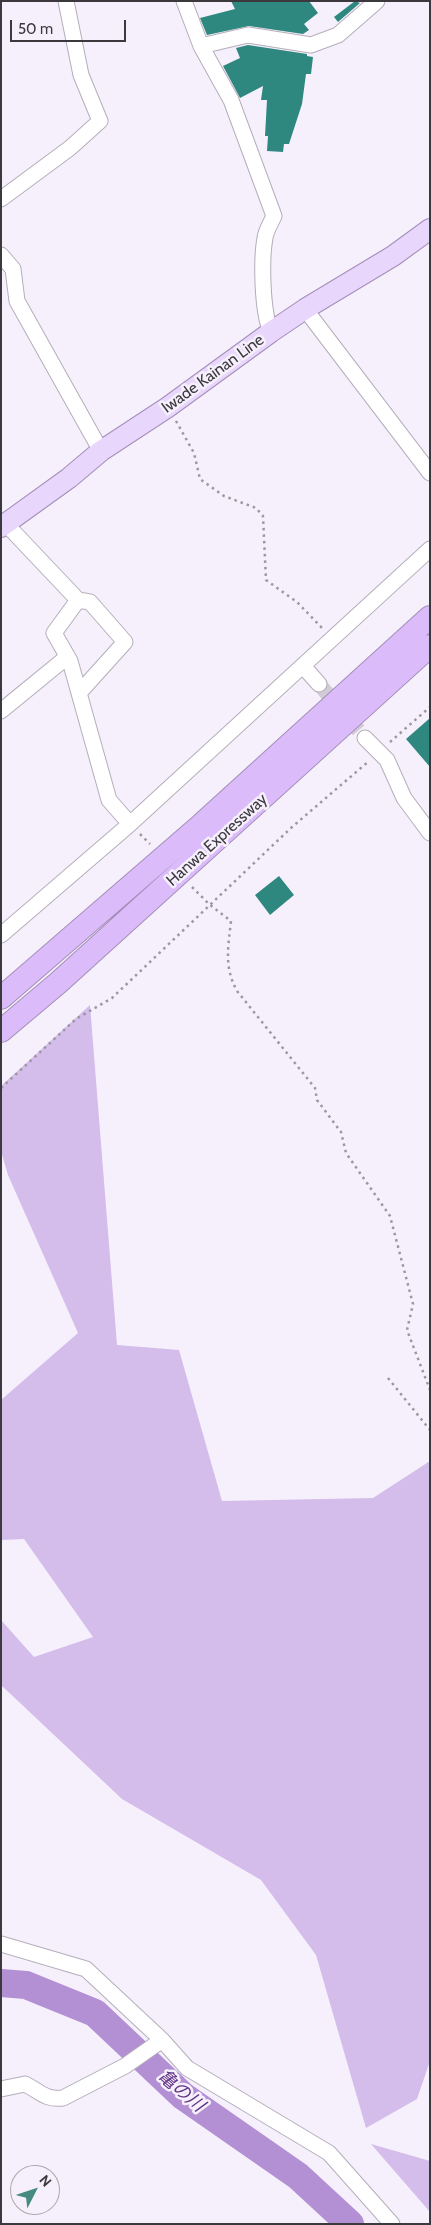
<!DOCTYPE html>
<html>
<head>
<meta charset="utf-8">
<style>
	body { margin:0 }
	#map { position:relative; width:431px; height:2225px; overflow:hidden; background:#f6f0fc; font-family:Cabin,sans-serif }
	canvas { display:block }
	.frame { position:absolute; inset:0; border:2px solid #3c393e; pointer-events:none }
	.north { position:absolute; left:10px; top:2165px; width:50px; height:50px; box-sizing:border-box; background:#f6f0fc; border:1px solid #aca7b0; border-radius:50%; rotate:49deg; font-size:14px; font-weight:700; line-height:20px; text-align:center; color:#3c393e }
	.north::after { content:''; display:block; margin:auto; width:18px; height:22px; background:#458b82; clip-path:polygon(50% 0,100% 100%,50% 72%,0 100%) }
	.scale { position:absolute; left:10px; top:20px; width:116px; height:22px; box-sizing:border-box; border:2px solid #3c393e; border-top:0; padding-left:6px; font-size:15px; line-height:18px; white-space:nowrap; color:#3c393e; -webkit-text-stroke:4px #f6f0fc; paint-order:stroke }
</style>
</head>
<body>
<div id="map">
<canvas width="431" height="2225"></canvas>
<div class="frame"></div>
<div class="north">N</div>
<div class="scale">50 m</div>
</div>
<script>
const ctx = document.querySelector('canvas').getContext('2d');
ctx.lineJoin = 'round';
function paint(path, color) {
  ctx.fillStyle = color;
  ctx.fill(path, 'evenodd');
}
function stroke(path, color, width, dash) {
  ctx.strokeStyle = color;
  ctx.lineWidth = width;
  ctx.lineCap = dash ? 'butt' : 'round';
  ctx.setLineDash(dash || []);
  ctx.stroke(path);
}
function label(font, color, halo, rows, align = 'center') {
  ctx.font = font + ' Cabin,"Noto Sans JP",sans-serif';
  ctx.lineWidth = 5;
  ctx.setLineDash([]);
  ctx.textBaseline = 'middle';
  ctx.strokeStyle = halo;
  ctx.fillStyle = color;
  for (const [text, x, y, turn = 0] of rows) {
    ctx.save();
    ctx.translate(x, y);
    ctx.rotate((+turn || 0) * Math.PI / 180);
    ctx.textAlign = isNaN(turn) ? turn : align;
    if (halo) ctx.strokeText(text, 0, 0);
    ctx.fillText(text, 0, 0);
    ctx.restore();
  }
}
const green = new Path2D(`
	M90,1005l27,340 62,5 43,151 151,-3 57,-37v600l-13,38 -51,29 -50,-173 -55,-75 -139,-81 -121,-114v-65l33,37 59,-20 -69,-98 -23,1v-140l77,-67 -70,-158 -7,-24v-65z
	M371,2144l59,17v51z`);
const river = new Path2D(`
	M1,1983l25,2 69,28 88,83 115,80 52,48`);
const building = new Path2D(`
	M231,1h78l9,12 -14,11 5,6 -6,4 -54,-8 -42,9 -7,-17 35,-9z
	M355,1l5,2 -22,19 -4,-5z
	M248,45l59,9v2l6,1 -2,17h-5l-4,30 -13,40h-5l-1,8 -16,-1 1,-15h-3l2,-36h-6l2,-14 -23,12 -17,-32 17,-8 -4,-10z
	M430,718v49l-24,-28z
	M279,876l15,19 -24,20 -15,-20z`);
const minorTunnel = new Path2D(`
	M319,684l46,54`);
const path = new Path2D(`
	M176,421l18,32 6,26 24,17 32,12 7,8 3,64 31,22 26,27
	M390,742l40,-35
	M140,834l10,10
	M192,887l18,18 21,16c-3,27 -7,46 6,70l78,97 2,12 24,32 5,21 44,63 23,88 -6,26 23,60
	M1,1088l75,-69 36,-21 180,-171 77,-66
	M388,1378l42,52`);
const minor = new Path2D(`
	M184,1l17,45 30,54 43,116c-3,7 -8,14 -9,22 -4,22 -3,74 6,94
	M201,46l47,-11 63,10 27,-10 39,-34
	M1,199l69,-51 30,-27 -19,-46 -15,-74
	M1,255l12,14 4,32 84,150
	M305,309l125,164
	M6,524l72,76 12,2 35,40 -46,51 30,107 21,24
	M78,600l-24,33 16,28 9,32
	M303,666l16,18
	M1,711l66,-54
	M365,738l22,22 17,38 26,35
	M1,935l129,-111 300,-275
	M1,1944l85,25 76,71 25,28 142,85 63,71
	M1,2089l24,-5c16,8 20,16 38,14l62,-32 37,-26`);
const major = new Path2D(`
	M1,527l68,-49 32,-27 67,-44 103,-75 34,-23 88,-53 37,-27`);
const highway = new Path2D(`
	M1,998l201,-174 228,-207
	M1,1031l57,-48 372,-337`);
const streetNames = [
	["Iwade Kainan Line",213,374,-36],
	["Hanwa Expressway",217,840,-42]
];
const waterNames = [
	["亀の川",181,2091,40]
];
paint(green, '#d4bceb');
stroke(river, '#b38fd4', 28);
paint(building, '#2f887f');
stroke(minorTunnel, '#d1cbd6', 15, [15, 8]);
stroke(minor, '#b4aeba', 17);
stroke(major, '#a38eb8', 22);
stroke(highway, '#a38eb8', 24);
stroke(path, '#9c97a0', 2.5, [2.5, 4]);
stroke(minor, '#fff', 15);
stroke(major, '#e9d6fc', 20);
stroke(highway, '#dbbbfa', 22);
label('16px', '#3c393e', '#f6f0fc', streetNames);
label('italic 18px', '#613385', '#f6f0fc', waterNames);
</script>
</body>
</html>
